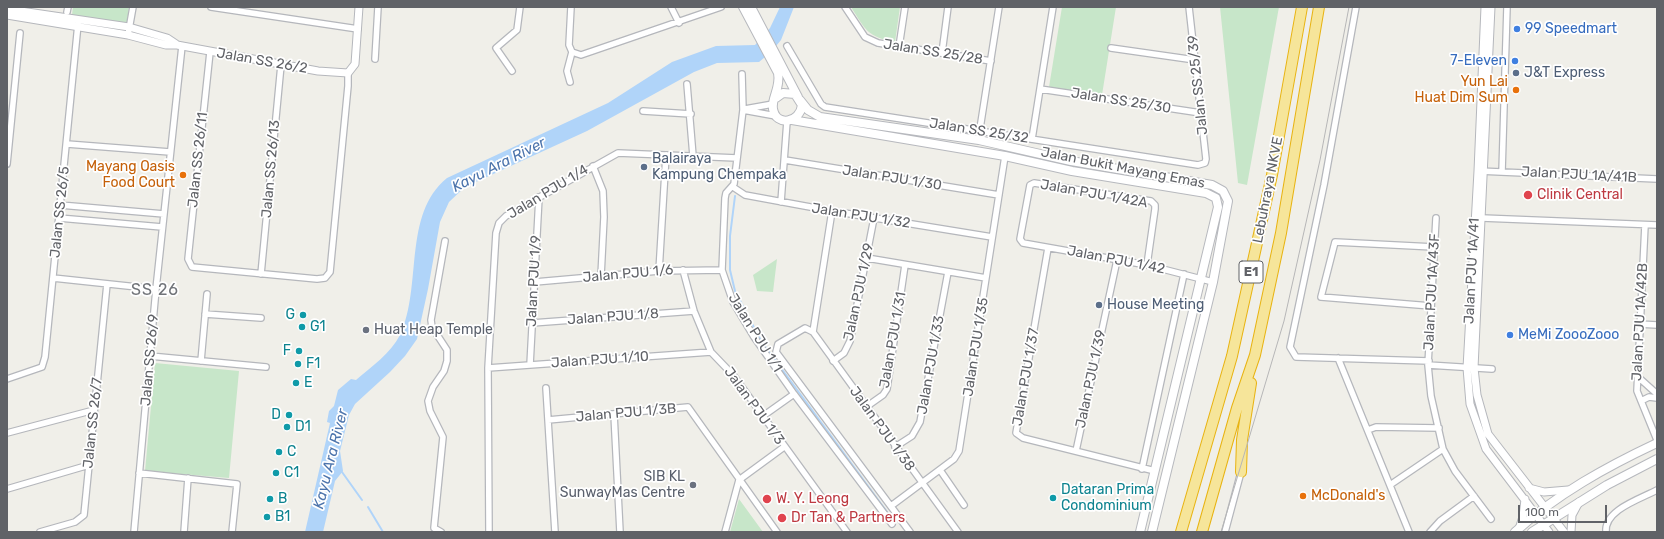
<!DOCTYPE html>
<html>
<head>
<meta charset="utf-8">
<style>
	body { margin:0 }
	#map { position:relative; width:1664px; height:539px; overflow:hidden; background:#f0efe9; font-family:Rubik,sans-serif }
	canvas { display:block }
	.frame { position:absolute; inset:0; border:8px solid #606267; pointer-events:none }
	.scale { position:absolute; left:1518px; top:505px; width:89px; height:18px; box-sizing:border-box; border:2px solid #606267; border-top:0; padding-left:5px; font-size:12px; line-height:14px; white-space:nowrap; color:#606267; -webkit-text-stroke:3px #fff; paint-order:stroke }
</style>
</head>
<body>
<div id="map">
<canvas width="1664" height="539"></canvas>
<div class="frame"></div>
<div class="scale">100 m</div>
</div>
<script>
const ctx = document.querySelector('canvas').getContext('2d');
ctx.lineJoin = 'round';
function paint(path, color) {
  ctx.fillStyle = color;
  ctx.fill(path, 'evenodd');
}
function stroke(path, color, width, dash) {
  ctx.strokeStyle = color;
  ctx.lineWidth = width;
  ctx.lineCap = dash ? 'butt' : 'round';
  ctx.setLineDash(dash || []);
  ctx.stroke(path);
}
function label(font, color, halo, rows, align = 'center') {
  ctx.font = font + ' Rubik,sans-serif';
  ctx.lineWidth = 3.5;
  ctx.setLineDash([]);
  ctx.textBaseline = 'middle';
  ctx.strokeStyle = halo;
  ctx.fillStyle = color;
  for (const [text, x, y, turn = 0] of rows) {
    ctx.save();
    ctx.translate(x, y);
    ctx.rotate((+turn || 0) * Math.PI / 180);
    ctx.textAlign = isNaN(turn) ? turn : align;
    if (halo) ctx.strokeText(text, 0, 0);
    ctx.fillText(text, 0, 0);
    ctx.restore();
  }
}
const green = new Path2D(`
	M73,7h56l-2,16 -55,-8z
	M851,7h49l-5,35c-28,-5 -30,-13 -44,-35z
	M1062,7h54l-14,88 -53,-8z
	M1220,7h59l-32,178 -9,-2z
	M777,259l-4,33 -16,-1 -4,-16z
	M155,363l84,8 -10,107 -84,-7z
	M739,499l24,33h-33z`);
const water = new Path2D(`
	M780,7h14l-13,33 -10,12 -12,10 -42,1 -23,9 -107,59 -122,56 -16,15 -9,20 -12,67 -11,50 -12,17 -15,16 -35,32 -6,11 -9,36 3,20 -8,10 -12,51h-18l25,-109 -3,-1 2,-11 5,-5 4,-16 13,-11 5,1c15,-13 35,-27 44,-45 23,-49 2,-120 47,-157l161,-75 64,-41 44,-16 39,-1 15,-17z`);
const stream = new Path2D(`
	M735,196l-5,40v34l5,21 26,50 132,179
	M342,472l20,28
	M368,507l15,25`);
const minor = new Path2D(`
	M211,7l147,22
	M571,7l-2,38 3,7 9,3 140,-48
	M671,7l8,16
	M845,7l20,30 13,6 113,18
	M1356,7l-32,178 -34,162 6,10 133,4
	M67,12l1,-5
	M128,35l5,-28
	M787,46l34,58 4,3 373,58 7,-2 1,-4 -17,-152
	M899,47l6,-40
	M1111,48l84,12
	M210,52l-22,207 4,8 125,12 8,-1 5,-6 18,-186v-13
	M942,53l6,-46
	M375,59l3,-52
	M512,71l-16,-23 21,-18 3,-23
	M742,74l1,36 -9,74 -8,9 -1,5 -3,72 11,32 21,35 40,57 98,130
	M570,82l-3,-11 5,-19
	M687,84l6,72
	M1040,89l161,24
	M745,109l28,-5
	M743,110l33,6
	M643,111l48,3
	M979,135l20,-128
	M1032,139l21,-132
	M67,144l103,8
	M785,160l214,35
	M7,164l13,-131
	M593,166l10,25 1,26 -3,59
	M1479,171l178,8
	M1502,172l5,-165
	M733,187l12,8 87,16 160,26
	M781,202l6,-81
	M60,205l104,9
	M59,218l103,9
	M1436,218l-8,147 3,31 12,53 12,22 36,48
	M1482,218l175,7
	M1645,225l-8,166 20,49
	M1048,248l-32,185 7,5 132,33
	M867,258l119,20
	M1147,265l8,-56v-4l-4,-4 -117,-18 -4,2 -10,54 3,4 124,22 66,17
	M683,270l11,41 17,41 23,24 113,156
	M659,271l7,-116
	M261,274l20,-209
	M53,278l103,11
	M535,282l124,-11 63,-1
	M1431,306l-110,-9 14,-55 99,5
	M205,314l56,4
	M532,323l162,-12
	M1639,324l18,1
	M813,332l19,-121
	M150,356l116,11
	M1338,358l71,174
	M201,361l6,-67
	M833,361l11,-8 6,-12 24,-123
	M530,365l9,-168
	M1428,365l64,4
	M488,368l223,-16
	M1637,376l20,18
	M7,379l35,-12 3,-10 33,-333
	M546,388l9,144
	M1641,401l8,-4 8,1
	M866,407l17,-12 4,-6 18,-124
	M614,414l6,118
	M763,416l31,-22
	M548,420l140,-13 89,125
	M1368,430l8,-3 63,1
	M7,433l87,-23
	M895,447l17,-11 8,-14 28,-150
	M1076,451l41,-191
	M1142,469l42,-195
	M940,470l24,35
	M139,473l98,11 -5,48
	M1390,485l53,-36
	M7,489l82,-24
	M891,506l63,-47 5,-8 46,-295
	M40,532l35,-10 9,-7 23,-231
	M134,532l22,-243 26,-243
	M184,532l4,-54
	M441,532l-7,-4 9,-91 -13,-26 -2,-10 5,-14 11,-16 3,-10v-11l-15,-23 -1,-7 14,-79
	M489,532l-1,-164 8,-135 3,-10 7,-7 112,-63 119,5
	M725,532l14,-52 45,-33
	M910,532l-134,-180 2,-8 27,-16 8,4 145,200
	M1225,532l16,-60
	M1430,532l10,-11 34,-25
	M1606,532c-2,-22 34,-33 51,-42`);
const tertiary = new Path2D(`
	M1485,7l-7,164 -11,197 3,36 16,45 63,83
	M1491,7l-17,361 3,27 11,39 76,98
	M7,9l122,18 38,11 9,6
	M7,15l121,20 38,10h11l141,26 30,2 7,-9 4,-57
	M1529,488l15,4 24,-2
	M1519,529l4,-12 2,-18
	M1571,532l1,-17 7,-13`);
const secondary = new Path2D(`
	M743,7l35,66c3,15 -7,25 -5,36 3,18 27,14 29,-4l-7,-11 -12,-1 -7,5
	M751,7l47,90
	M800,100l8,10 12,7 159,23 92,21 141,24 11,6 5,10 -15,81 -61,250
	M792,120l213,36 67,15 134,22 10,5 2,9 -78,325
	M1515,532c42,-38 91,-65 142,-89
	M1532,532l75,-47 50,-26`);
const motorway = new Path2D(`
	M1241,472l1,-32 9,-57
	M1181,532l51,-176 40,-181 30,-168
	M1202,532l35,-124 18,-53 26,-122 38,-226`);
const tram = new Path2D(`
	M1221,532l63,-211 36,-161 29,-153`);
const markers = [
	[1517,29,4,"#3f7fe0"],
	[1515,61,4,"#3f7fe0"],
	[1516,73,4,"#5c6f8a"],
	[1516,90,4,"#e8710a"],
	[644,167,4,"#5c6f8a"],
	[183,175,4,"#e8710a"],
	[1528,195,5,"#e0444e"],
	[1099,305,4,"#5c6f8a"],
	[303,315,4,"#0f9aa8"],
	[302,327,4,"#0f9aa8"],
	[366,330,4,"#6b7280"],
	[1510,335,4,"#3f7fe0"],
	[299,351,4,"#0f9aa8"],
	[298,364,4,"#0f9aa8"],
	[296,383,4,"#0f9aa8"],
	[289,415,4,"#0f9aa8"],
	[287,427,4,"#0f9aa8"],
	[279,452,4,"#0f9aa8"],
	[276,473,4,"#0f9aa8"],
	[693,485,4,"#6b7280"],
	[1303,496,4,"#e8710a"],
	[1053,498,4,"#0f9aa8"],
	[270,499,4,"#0f9aa8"],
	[767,499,5,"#e0444e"],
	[267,517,4,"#0f9aa8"],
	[782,518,5,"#e0444e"]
];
const shields = [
	[1251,272,24]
];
const shieldNames = [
	["E1",1251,272]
];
const shopNames = [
	["99 Speedmart",1525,29],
	["7-Eleven",1507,61,"right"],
	["MeMi ZoooZooo",1518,335]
];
const streetNames = [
	["Jalan SS 25/28",933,52,9],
	["Jalan SS 26/2",262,61,10],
	["Jalan SS 25/39",1198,85,-96],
	["Jalan SS 25/30",1121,101,9],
	["Jalan SS 25/32",979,131,9],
	["Jalan SS 26/11",198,160,-84],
	["Jalan Bukit Mayang Emas",1123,168,11],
	["Jalan SS 26/13",271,169,-85],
	["Jalan PJU 1A/41B",1579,175,3],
	["Jalan PJU 1/30",892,178,9],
	["Lebuhraya NKVE",1268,190,-79],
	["Jalan PJU 1/4",548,192,-31],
	["Jalan PJU 1/42A",1094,194,10],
	["Jalan SS 26/5",60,212,-84],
	["Jalan PJU 1/32",861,216,9],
	["Jalan PJU 1/42",1116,260,11],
	["Jalan PJU 1A/41",1472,271,-87],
	["Jalan PJU 1/6",628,274,-5],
	["Jalan PJU 1/9",534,281,-87],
	["Jalan PJU 1/29",859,292,-78],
	["Jalan PJU 1A/43F",1432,292,-87],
	["Jalan PJU 1/8",613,317,-4],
	["Jalan PJU 1A/42B",1640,322,-87],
	["Jalan PJU 1/1",755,333,58],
	["Jalan PJU 1/31",893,340,-80],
	["Jalan PJU 1/35",976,347,-81],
	["Jalan SS 26/9",150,360,-85],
	["Jalan PJU 1/10",600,360,-4],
	["Jalan PJU 1/33",931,365,-80],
	["Jalan PJU 1/37",1026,377,-80],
	["Jalan PJU 1/39",1091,379,-78],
	["Jalan PJU 1/3",754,406,54],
	["Jalan PJU 1/3B",626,413,-5],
	["Jalan SS 26/7",93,423,-84],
	["Jalan PJU 1/38",882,429,54]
];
const serviceNames = [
	["J&T Express",1524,73],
	["Balairaya",652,159],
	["Kampung Chempaka",652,175],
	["House Meeting",1107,305]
];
const foodNames = [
	["Yun Lai",1508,82],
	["Huat Dim Sum",1508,98],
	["Mayang Oasis",175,167],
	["Food Court",175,183],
	["McDonald's",1311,496,"left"]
];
const healthNames = [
	["Clinik Central",1537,195],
	["W. Y. Leong",776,499],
	["Dr Tan & Partners",791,518]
];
const cultureNames = [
	["G",295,315,"right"],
	["G1",310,327],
	["F",291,351,"right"],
	["F1",306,364],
	["E",304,383],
	["D",281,415,"right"],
	["D1",295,427],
	["C",287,452],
	["C1",284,473],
	["Dataran Prima",1061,490],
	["Condominium",1061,506],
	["B",278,499],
	["B1",275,517]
];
const worshipNames = [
	["Huat Heap Temple",374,330],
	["SIB KL",685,477,"right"],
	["SunwayMas Centre",685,493,"right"]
];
const waterNames = [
	["Kayu Ara River",499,165,-27],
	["Kayu Ara River",331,459,-76]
];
const quarterNames = [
	["SS 26",155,290]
];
paint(green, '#c7e6c9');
paint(water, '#b0d4f9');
stroke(stream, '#b0d4f9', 2);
stroke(minor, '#b5b7bc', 8);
stroke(tertiary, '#b5b7bc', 9);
stroke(secondary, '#b7b9be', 10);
stroke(motorway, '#e8b311', 12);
stroke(minor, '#fff', 5.5);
stroke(tertiary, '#fff', 7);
stroke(secondary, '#fff', 8);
stroke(motorway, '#f6e59a', 10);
stroke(tram, '#b6b6b7', 1);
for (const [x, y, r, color] of markers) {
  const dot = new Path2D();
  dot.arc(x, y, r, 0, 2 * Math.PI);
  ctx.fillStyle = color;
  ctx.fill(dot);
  stroke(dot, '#fff', 1.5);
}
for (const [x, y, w] of shields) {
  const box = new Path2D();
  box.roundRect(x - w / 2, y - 11, w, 22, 3);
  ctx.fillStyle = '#fff';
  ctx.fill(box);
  stroke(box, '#606267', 1);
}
label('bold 13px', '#606267', null, shieldNames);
label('14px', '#366cbe', '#fff', shopNames, 'left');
label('14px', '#606267', '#fff', streetNames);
label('14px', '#4e5e75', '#fff', serviceNames, 'left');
label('14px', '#c56008', '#fff', foodNames, 'right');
label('14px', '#be3a42', '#fff', healthNames, 'left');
label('14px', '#0d838f', '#fff', cultureNames, 'left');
label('14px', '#5b616d', '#fff', worshipNames, 'left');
label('italic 15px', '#4c74ac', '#fff', waterNames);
ctx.letterSpacing = '1px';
label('16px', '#717479', '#fff', quarterNames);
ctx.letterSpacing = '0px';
</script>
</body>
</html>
